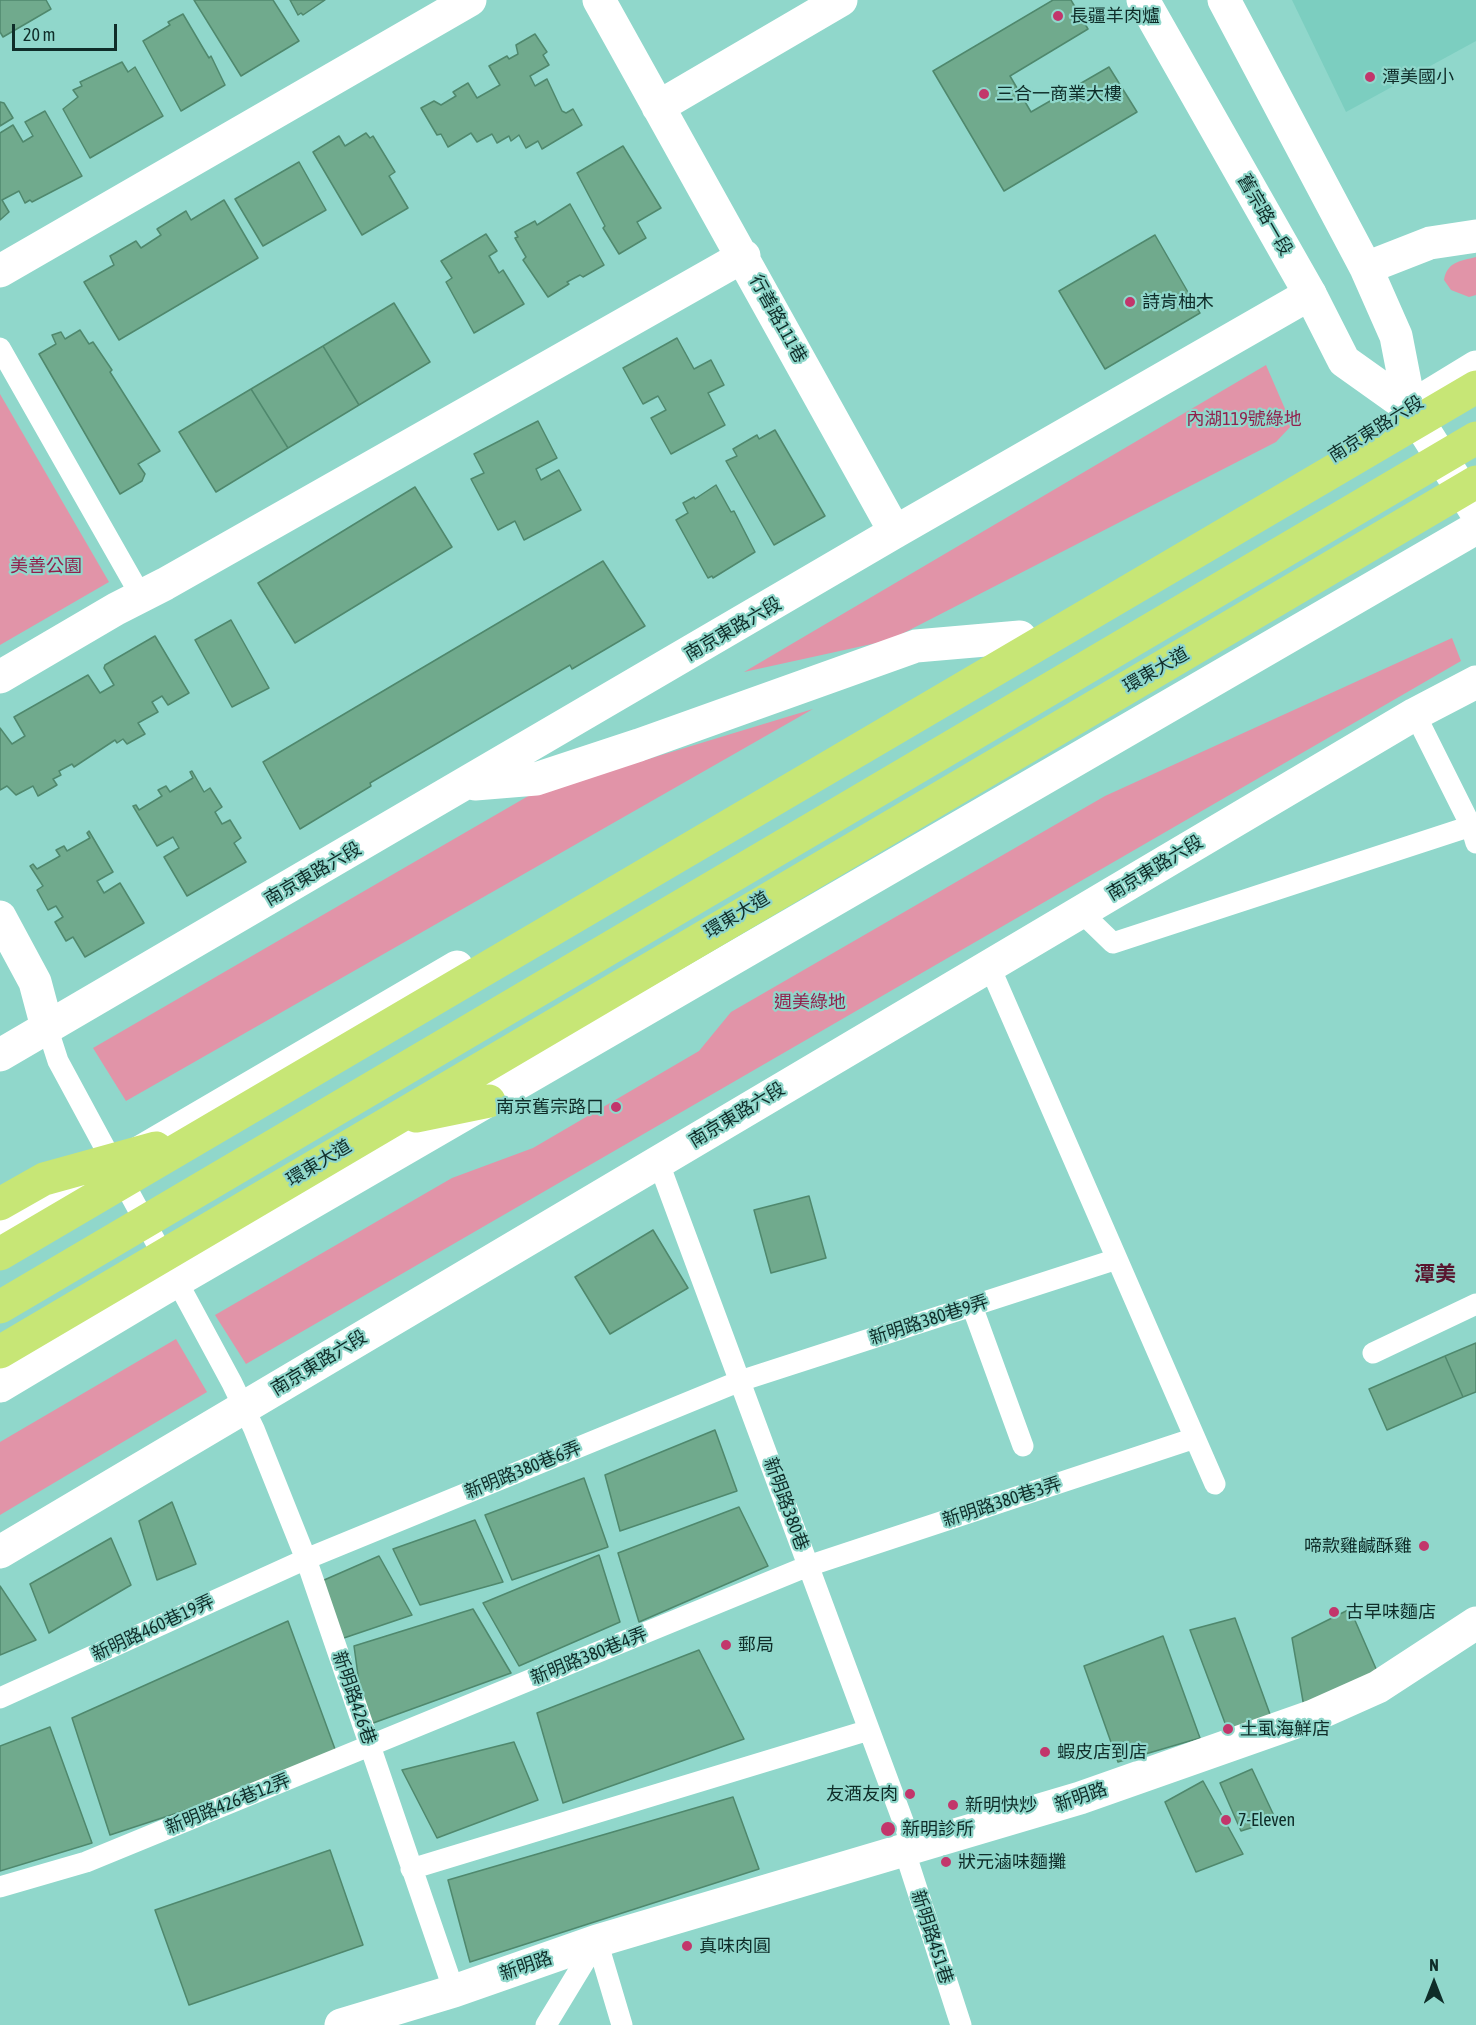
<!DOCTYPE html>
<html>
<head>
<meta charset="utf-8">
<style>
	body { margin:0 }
	#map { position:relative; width:1476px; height:2025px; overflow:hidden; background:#90d7cb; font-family:"Asap Condensed",sans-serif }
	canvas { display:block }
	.north { position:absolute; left:1404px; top:1953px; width:60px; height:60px; -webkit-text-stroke:4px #90d7cb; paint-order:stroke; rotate:0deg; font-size:16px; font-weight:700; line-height:24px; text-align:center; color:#0f2d29 }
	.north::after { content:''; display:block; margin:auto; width:21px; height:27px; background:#0f2d29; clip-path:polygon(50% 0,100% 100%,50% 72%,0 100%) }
	.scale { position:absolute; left:12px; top:24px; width:105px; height:27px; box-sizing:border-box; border:3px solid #0f2d29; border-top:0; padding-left:8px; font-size:18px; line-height:21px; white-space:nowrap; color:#0f2d29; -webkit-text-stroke:4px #90d7cb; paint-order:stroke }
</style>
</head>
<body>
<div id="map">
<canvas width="1476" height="2025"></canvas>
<div class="north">N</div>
<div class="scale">20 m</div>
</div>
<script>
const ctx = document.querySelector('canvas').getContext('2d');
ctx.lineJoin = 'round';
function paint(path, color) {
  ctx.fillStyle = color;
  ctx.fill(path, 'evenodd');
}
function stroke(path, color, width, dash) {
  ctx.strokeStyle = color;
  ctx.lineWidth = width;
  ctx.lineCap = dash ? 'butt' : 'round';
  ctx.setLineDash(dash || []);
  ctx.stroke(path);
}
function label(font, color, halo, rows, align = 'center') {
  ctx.font = font + ' "Asap Condensed","Noto Sans TC",sans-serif';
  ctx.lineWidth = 4.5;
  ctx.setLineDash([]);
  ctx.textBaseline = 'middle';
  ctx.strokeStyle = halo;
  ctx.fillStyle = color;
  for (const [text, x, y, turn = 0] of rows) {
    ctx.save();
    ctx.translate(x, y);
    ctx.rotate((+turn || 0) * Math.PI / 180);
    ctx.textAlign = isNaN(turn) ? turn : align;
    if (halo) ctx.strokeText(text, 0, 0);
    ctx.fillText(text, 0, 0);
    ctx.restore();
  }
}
const built = new Path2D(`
	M1292,0h184v41l-130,71z`);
const green = new Path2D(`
	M1476,257v38l-7,2 -18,-7 -7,-10c3,-18 16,-19 32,-23z
	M1266,365l26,60 -16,17 -386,198 -146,32z
	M0,394l109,188 -109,63z
	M1452,638l9,23 -1215,703 -31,-49 237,-137 81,-30 166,-97 32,-39 374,-216z
	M813,709l-687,392 -33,-53 437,-253z
	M176,1339l31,53 -207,123v-73z`);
const building = new Path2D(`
	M0,0h46l5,9 -48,28 -3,-5z
	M194,0h79l26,41 -58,35z
	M290,0h35l-22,15 -2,-2 -3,2z
	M1053,0h18l17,29 -78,47 21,36 78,-45 28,45 -133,79 -71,-120z
	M183,14l20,34 6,10 2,-2 14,29 -44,26 -38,-70 27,-16 -2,-3z
	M535,34l12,18 -4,3 6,10 -19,11 5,10 12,-7 15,32 4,2 7,-4 9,16 -40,24 -4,-8 -12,7 -7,-13 -8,6 -2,-5 -12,7 -5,-9 -15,8 -6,-9 -23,14 -7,-13 -4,1 -16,-27 13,-7 7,4 15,-9 -3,-4 15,-9 9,15 23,-13 -11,-19 18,-10 2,3 9,-5 -2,-9z
	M122,62l6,10 7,-5 28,49 -73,42 -27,-49 15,-12 -5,-7 9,-4 -2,-4z
	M0,102l4,1 9,15 -13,8z
	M45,111l37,65 -50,26 -2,-2 -5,3 -6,-12 -17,9 7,12 -9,8v-87l13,-8 10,17 10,-6 -8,-14z
	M366,133l4,5 3,-2 22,36 -6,4 19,32 -46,27 -49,-83 26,-16 6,10z
	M623,146l38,62 -24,14 9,16 -27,16 -16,-26 2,-2 -28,-53z
	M299,162l27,48 -63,36 -28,-47z
	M224,200l34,58 -139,82 -35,-58 30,-17 -4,-9 26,-15 5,7 20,-13 -4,-6 29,-18 5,9z
	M570,204l34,61 -21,12 -3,-2 -13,7 2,2 -21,13 -25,-37 3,-3 -11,-19 3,-1 -3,-5 20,-11 2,4z
	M486,234l11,17 -8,5 10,17 4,-3 21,34 -50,29 -28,-51 6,-4 -11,-17z
	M1155,235l45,78 -95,56 -46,-78z
	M394,303l36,59 -71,43 -36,-59z
	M80,330l9,14 4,-2 19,28 -2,2 50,79 -22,13 7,10 -3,7 -22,13 -81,-140 17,-10 -4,-9 9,-3 4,7z
	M677,338l17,31 17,-9 13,25 -16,8 17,32 -54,29 -20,-36 15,-8 -8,-14 -15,8 -20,-36z
	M323,346l36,59 -71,43 -37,-59z
	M251,389l37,59 -72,44 -37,-60z
	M538,421l19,37 -21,11 5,11 18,-10 22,40 -57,30 -9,-19 -17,9 -27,-51 13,-6 -10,-19z
	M775,430l50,86 -51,29 -48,-84 11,-5 -4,-7 24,-14 2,4z
	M716,485l15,27 3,-1 21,41 -42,26 -1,-2 -4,2 -32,-58 12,-7 -5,-10 11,-6 1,2z
	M415,487l37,60 -157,96 -37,-60z
	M603,561l42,65 -73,43 -2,-4 -200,118 1,3 -71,43 -37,-67z
	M231,620l38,68 -37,19 -37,-67z
	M155,636l34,57 -21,12 -6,-9 -10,6 6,10 -20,11 7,11 -18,10 -4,-5 -6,4 -2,-3 -41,27 -2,-3 -13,7 2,4 -8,4 4,6 -19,11 -5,-10 -17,9 -9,-9 -7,4v-62l12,16 13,-8 -11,-19 74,-42 12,18 14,-8 -10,-17 1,-3z
	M192,771l12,21 6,-4 12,19 -7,5 7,12 8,-4 11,18 -7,5 12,19 -59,34 -23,-39 15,-9 -6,-11 -16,9 -24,-40 3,-1 3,5 23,-14 -4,-6 8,-4 4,6 23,-14 -3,-6z
	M89,831l24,41 -16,9 7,12 16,-10 24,40 -59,34 -12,-20 -7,4 -11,-19 8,-5 -7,-11 -8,4 -11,-20 6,-4 -13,-20 3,-2 4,5 23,-13 -4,-6 8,-4 3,5 23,-13 -3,-5z
	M809,1196l17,62 -55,15 -17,-63z
	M653,1230l35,58 -78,46 -35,-57z
	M1476,1343v49l-13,5 -18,-41z
	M1445,1356l18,41 -76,33 -18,-41z
	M715,1430l22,61 -117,40 -15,-56z
	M584,1478l24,69 -96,33 -27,-65z
	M172,1502l24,62 -39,16 -18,-59z
	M739,1507l29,59 -129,56 -21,-69z
	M475,1520l28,62 -83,23 -27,-56z
	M111,1538l20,47 -82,48 -19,-49z
	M599,1555l21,67 -101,44 -36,-63z
	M379,1556l33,59 -77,26 -20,-57z
	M0,1586l36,54 -36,15z
	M473,1609l38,64 -146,53 -11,-80z
	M1350,1609l27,62 -73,36 -12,-69z
	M1235,1618l36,99 -43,14 -38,-101z
	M288,1621l51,139 -229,75 -38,-117z
	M1163,1636l37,102 -82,24 -34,-96z
	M699,1650l45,89 -181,64 -26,-90z
	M50,1727l42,116 -92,28v-125z
	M514,1742l24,58 -101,38 -35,-68z
	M1252,1769l24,51 -35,11 -21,-48z
	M1203,1781l40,73 -47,18 -31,-70z
	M733,1797l26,72 -289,93 -22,-82z
	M330,1850l33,95 -174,60 -34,-95z`);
const lane = new Path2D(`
	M0,348l141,248
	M1415,714l56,112 5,17
	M1081,912l32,31 358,-117
	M989,965l226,519
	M47,1027l11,34 174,322 22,46 52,130 148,432
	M658,1161l255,687
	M972,1306l51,140
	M1373,1353l103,-49
	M0,1698l306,-139 434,-178 377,-122
	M904,1849l57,176
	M411,1869l458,-139
	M0,1887l86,-25 722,-296 387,-128
	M597,1941l25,84
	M546,2025l51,-84`);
const street = new Path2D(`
	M599,0l296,532
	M658,107l183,-107
	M0,271l470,-271
	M0,677l116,-68 49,-25 579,-328
	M475,784l61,-5 103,-34 277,-99 104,-9
	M0,917l35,65 12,45
	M0,1055l895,-523 415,-238
	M0,1552l1415,-838 61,-32
	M341,2025l113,-34 143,-50 483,-143 233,-82 65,-29 98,-64`);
const secondary = new Path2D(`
	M1143,0l167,294 34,67 66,47 66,104
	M1224,0l142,268 30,68 14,72
	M1366,268l64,-25 46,-7
	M1417,403l59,-36
	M0,1234l457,-267
	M0,1386l159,-95 1317,-763`);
const highway = new Path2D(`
	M416,1116l73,-15
	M0,1204l44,-25 112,-31
	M0,1254l1476,-867
	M0,1307l1476,-869
	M0,1352l1476,-870`);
const markers = [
	[1058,16,6,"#c2366b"],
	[1370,77,6,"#c2366b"],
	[984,94,6,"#c2366b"],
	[1130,302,6,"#c2366b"],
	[616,1107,6,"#c2366b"],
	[1424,1546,6,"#c2366b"],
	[1334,1612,6,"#c2366b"],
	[726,1645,6,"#c2366b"],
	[1228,1729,6,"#c2366b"],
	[1045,1752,6,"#c2366b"],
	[910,1794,6,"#c2366b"],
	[953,1805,6,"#c2366b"],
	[1226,1820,6,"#c2366b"],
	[888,1829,8,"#c2366b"],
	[946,1862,6,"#c2366b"],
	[687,1946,6,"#c2366b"]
];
const poiNames = [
	["長疆羊肉爐",1070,16],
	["潭美國小",1382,77],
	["三合一商業大樓",996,94],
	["詩肯柚木",1142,302],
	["南京舊宗路口",604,1107,"right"],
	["啼款雞鹹酥雞",1412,1546,"right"],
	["古早味麵店",1346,1612],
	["郵局",738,1645],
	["土虱海鮮店",1240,1729],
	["蝦皮店到店",1057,1752],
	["友酒友肉",898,1794,"right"],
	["新明快炒",965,1805],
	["7-Eleven",1238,1820],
	["新明診所",902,1829],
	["狀元滷味麵攤",958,1862],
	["真味肉圓",699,1946]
];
const streetNames = [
	["舊宗路一段",1265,215,60],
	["行善路111巷",778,319,61],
	["南京東路六段",1376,429,-32],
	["南京東路六段",733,629,-30],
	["環東大道",1156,670,-30],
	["南京東路六段",1155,868,-31],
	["南京東路六段",313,874,-30],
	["環東大道",737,915,-31],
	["南京東路六段",737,1115,-31],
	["環東大道",319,1163,-31],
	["新明路380巷9弄",929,1320,-18],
	["南京東路六段",319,1363,-31],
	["新明路380巷6弄",523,1470,-22],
	["新明路380巷3弄",1002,1502,-18],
	["新明路380巷",786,1504,70],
	["新明路460巷19弄",153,1628,-25],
	["新明路380巷4弄",589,1656,-22],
	["新明路426巷",354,1698,71],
	["新明路",1081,1797,-19],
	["新明路426巷12弄",228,1804,-22],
	["新明路451巷",932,1937,72],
	["新明路",526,1966,-19]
];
const parkNames = [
	["內湖119號綠地",1244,419],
	["美善公園",46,566],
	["週美綠地",810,1002]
];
const quarterNames = [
	["潭美",1435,1274]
];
paint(built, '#7ccec0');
paint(green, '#e194a8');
paint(building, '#70aa8d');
stroke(building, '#4f886d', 1.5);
stroke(lane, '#fff', 21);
stroke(street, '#fff', 33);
stroke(secondary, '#fff', 33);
stroke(highway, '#c7e676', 33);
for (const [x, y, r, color] of markers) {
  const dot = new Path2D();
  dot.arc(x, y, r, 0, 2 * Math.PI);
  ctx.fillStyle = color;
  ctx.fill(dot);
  stroke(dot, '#90d7cb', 2);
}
label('18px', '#0f2d29', '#90d7cb', poiNames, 'left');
label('18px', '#0f2d29', '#90d7cb', streetNames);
label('18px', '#91204c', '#90d7cb', parkNames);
label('bold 21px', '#59162f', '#90d7cb', quarterNames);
</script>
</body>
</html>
